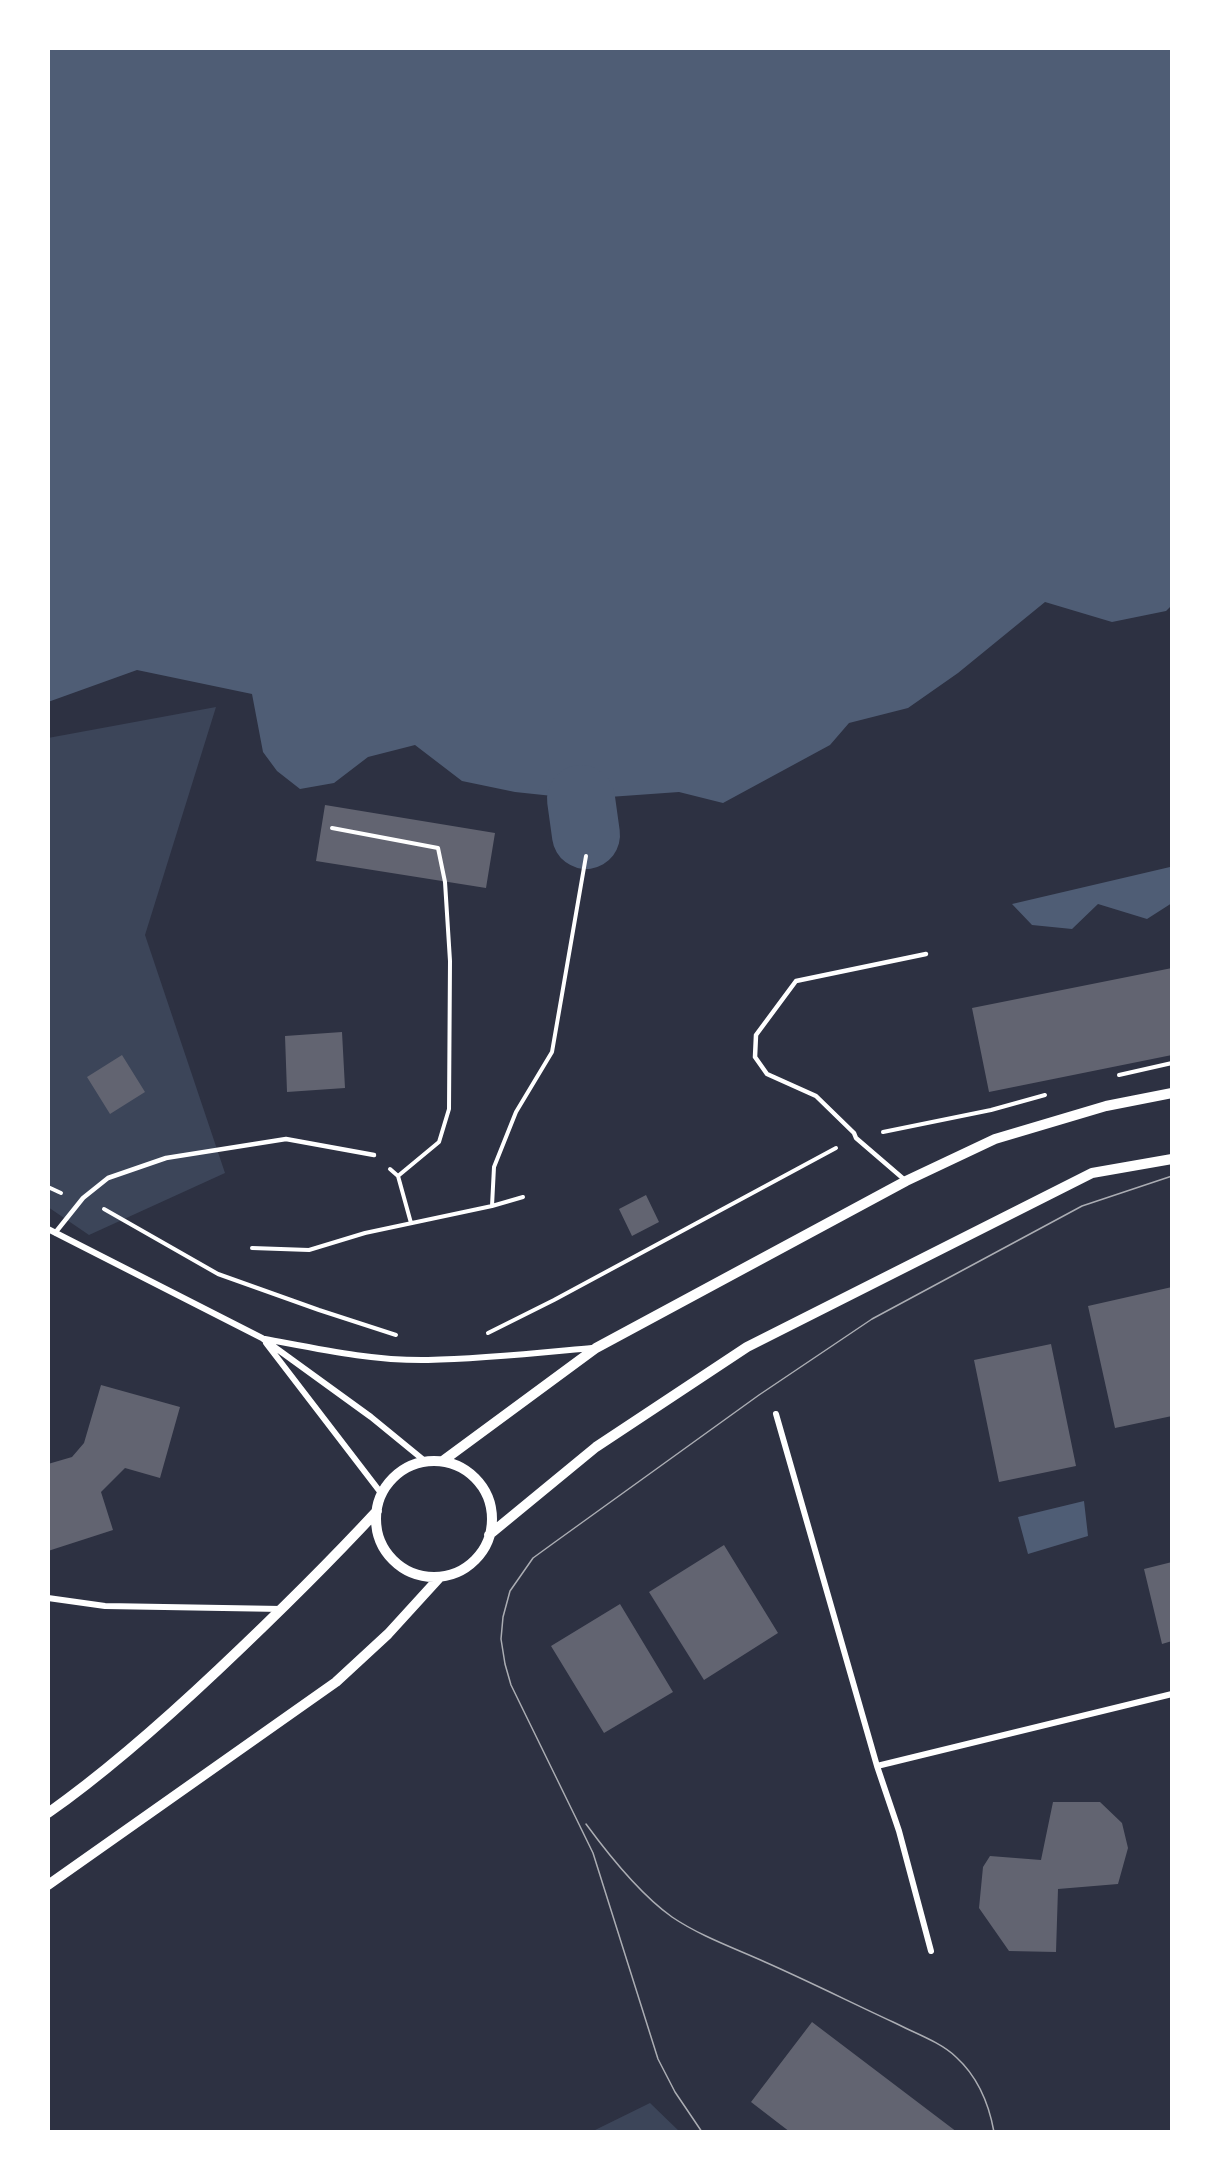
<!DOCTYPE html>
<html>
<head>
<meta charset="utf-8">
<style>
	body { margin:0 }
	#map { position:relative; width:1220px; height:2180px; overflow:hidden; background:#2d3142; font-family:"Open Sans",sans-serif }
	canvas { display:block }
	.frame { position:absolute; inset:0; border:50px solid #fff; pointer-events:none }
</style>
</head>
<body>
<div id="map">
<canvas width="1220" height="2180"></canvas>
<div class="frame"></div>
</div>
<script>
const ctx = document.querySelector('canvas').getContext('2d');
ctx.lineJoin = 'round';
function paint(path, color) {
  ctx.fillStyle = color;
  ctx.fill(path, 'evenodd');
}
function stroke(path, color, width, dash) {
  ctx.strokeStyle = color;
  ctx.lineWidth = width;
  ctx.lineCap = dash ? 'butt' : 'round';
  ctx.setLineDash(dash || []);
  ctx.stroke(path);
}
const green = new Path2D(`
	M216,707l-71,228 80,238 -136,62 -41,-28v-469z
	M650,2103l30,29h-89z`);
const water = new Path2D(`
	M48,48h1124v557l-6,6 -54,11 -67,-20 -87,71 -50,35 -59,15 -19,22 -107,58 -44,-11 -98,7 -66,-7 -53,-11 -47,-36 -47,12 -34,26 -34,6 -23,-18 -14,-19 -11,-58 -115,-24 -89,32z
	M1170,867l2,36 -25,16 -49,-15 -26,25 -40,-4 -20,-21z
	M1084,1501l4,35 -60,18 -10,-37z`);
const river = new Path2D(`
	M581,799l5,36`);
const building = new Path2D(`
	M325,805l170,28 -9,55 -170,-27z
	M1172,968v87l-183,37 -17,-84z
	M342,1032l3,56 -58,4 -2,-56z
	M122,1055l23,37 -35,22 -23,-37z
	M646,1195l13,27 -27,14 -13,-27z
	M1172,1287v129l-57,12 -27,-122z
	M1051,1344l25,122 -77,16 -25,-122z
	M101,1385l79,22 -20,71 -35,-10 -24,24 12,38 -65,21v-87l24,-7 12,-14z
	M724,1545l54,88 -74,47 -55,-88z
	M1172,1562v79l-10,3 -18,-75z
	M620,1604l53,88 -69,41 -53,-87z
	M1053,1802h47l22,21 6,25 -10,36 -60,5 -2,63 -47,-1 -30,-43 4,-41 7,-11 51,4z
	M812,2022l145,110h-167l-39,-30z`);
const path = new Path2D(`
	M332,828l106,20 7,34 5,79 -1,148 -10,33 -41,34 -8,-7
	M1119,1075l53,-12
	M883,1132l108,-22 54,-15
	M398,1176l13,47
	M48,1187l13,6
	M492,1206l2,-39 22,-55 36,-60 34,-196
	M104,1209l114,65 101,36 77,25
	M252,1248l57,2 56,-17 127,-27 31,-9
	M488,1333l66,-33 282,-152`);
const service = new Path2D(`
	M906,1181l-50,-43 -2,-5 -38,-37 -49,-22 -12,-17 1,-22 40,-54 130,-27
	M55,1233l28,-35 25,-20 58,-20 120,-19 88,16`);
const minor = new Path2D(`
	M48,1229l214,109 109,79 55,45
	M265,1339c54,10 108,22 163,21 55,-1 110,-7 164,-12
	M266,1343l115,150
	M776,1414l101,352 22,65 32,120
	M48,1598l57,8 177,3
	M877,1766l295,-72`);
const tertiary = new Path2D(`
	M444,1460l152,-112 310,-167 89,-42 111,-33 66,-13
	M376 1519a58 58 0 1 1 116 0a58 58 0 1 1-116 0Z
	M489,1535l107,-88 151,-100 345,-174 80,-14
	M48,1813c61,-43 117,-93 171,-144 54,-51 107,-103 158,-158
	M48,1885l288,-203 52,-48 52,-57`);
const tram = new Path2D(`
	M586,1824c22,30 55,71 86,93 28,19 62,31 93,45 43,19 85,40 128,60 19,10 48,20 63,35 22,20 33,47 38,75
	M702,2132l-27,-40 -17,-33 -65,-206 -82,-168 -6,-21 -4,-25 2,-22 7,-26 23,-33 22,-16 204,-147 113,-76 210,-113 90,-30`);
paint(green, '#3c4559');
paint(water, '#4f5d75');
stroke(river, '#4f5d75', 68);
paint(building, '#626471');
stroke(path, '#fff', 4);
stroke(service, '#fff', 4.5);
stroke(minor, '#fff', 6);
stroke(tertiary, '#fff', 10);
stroke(tram, '#abadb3', 1.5);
</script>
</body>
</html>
